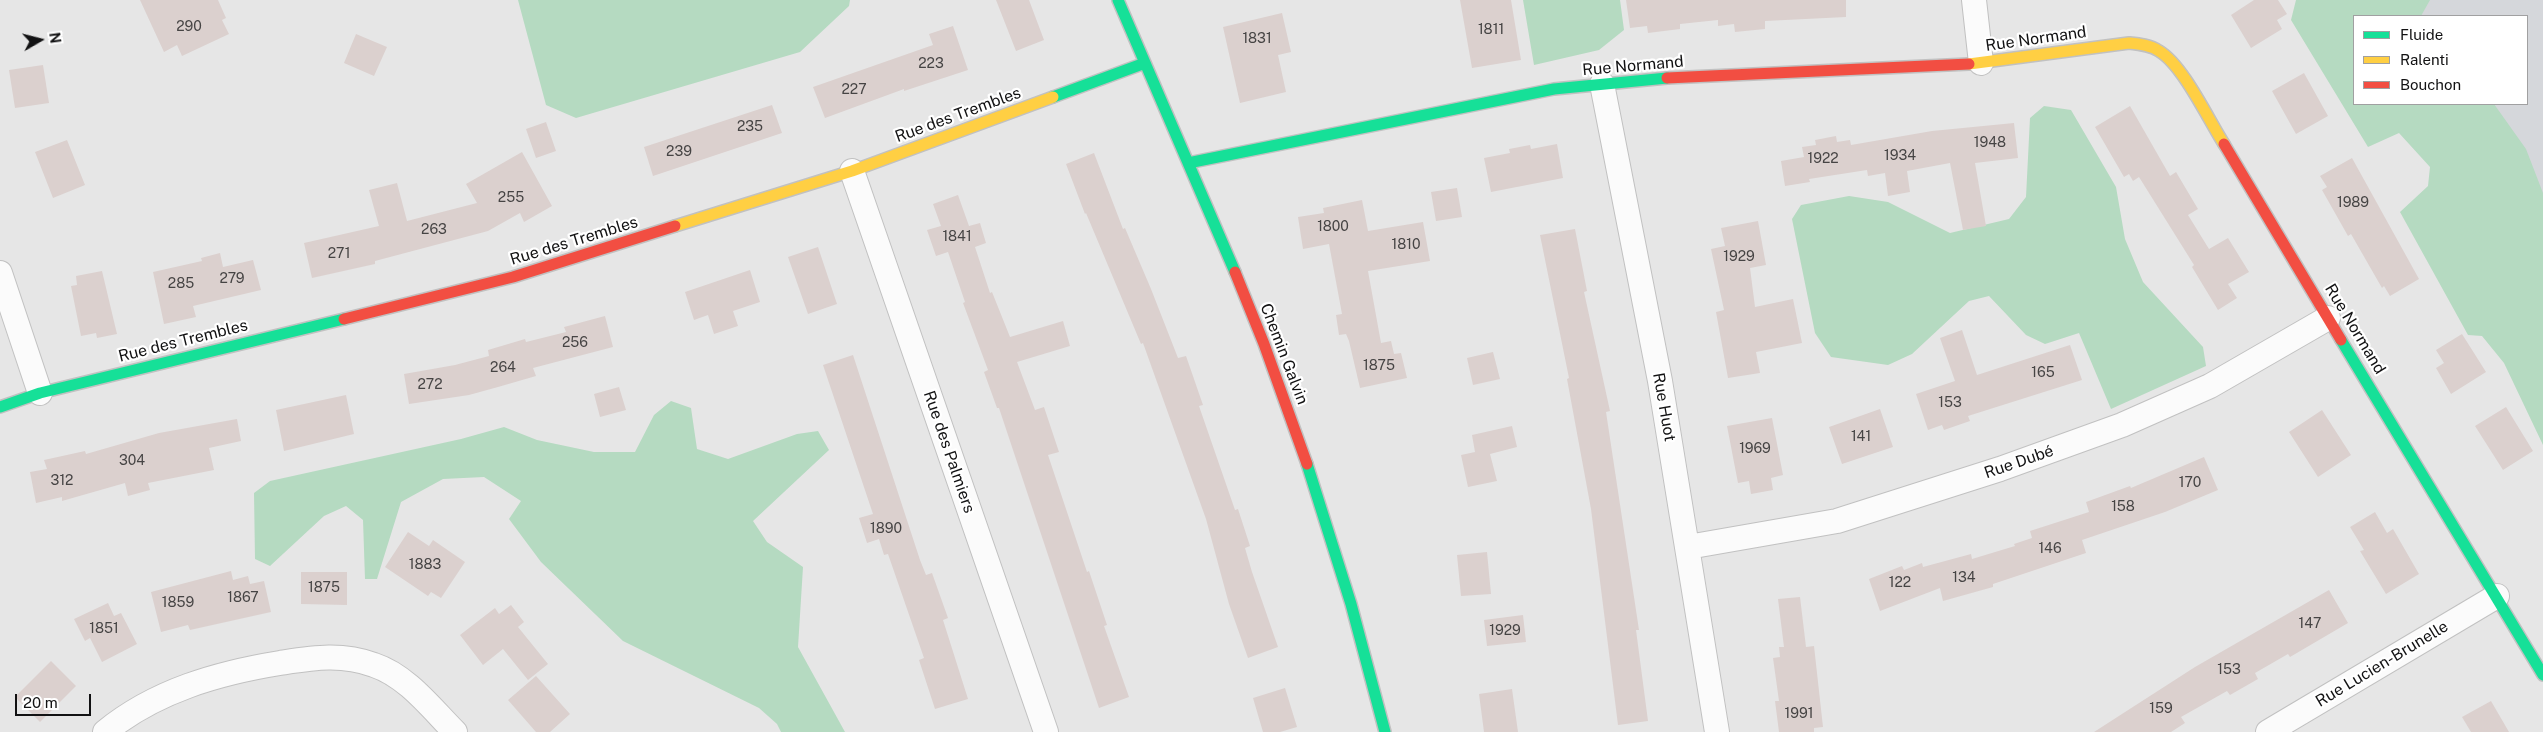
<!DOCTYPE html>
<html>
<head>
<meta charset="utf-8">
<style>
	body { margin:0 }
	#map { position:relative; width:2543px; height:732px; overflow:hidden; background:#e6e6e6; font-family:"Public Sans",sans-serif }
	canvas { display:block }
	.legend { position:absolute; left:2353px; top:15px; width:175px; height:90px; box-sizing:border-box; background:#fff; border:1px solid #a0a0a1; margin:0; padding:6px 9px; list-style:none; font-size:15px; color:#121213 }
	.legend li { display:flex; align-items:center; gap:10px; height:25px }
	.legend b { width:25px; border:1px solid #a0a0a1 }
	.north { position:absolute; left:15px; top:15px; width:50px; height:50px; -webkit-text-stroke:4px #fff; paint-order:stroke; rotate:82deg; font-size:14px; font-weight:700; line-height:20px; text-align:center; color:#121213 }
	.north::after { content:''; display:block; margin:auto; width:18px; height:22px; background:#121213; clip-path:polygon(50% 0,100% 100%,50% 72%,0 100%) }
	.scale { position:absolute; left:15px; top:694px; width:76px; height:22px; box-sizing:border-box; border:2px solid #121213; border-top:0; padding-left:6px; font-size:15px; line-height:18px; white-space:nowrap; color:#121213; -webkit-text-stroke:4px #fff; paint-order:stroke }
</style>
</head>
<body>
<div id="map">
<canvas width="2543" height="732"></canvas>
<ul class="legend">
<li><b style="height:6px;background:#16e098"></b>Fluide</li>
<li><b style="height:6px;background:#ffcf43"></b>Ralenti</li>
<li><b style="height:6px;background:#f24e42"></b>Bouchon</li>
</ul>
<div class="north">N</div>
<div class="scale">20 m</div>
</div>
<script>
const ctx = document.querySelector('canvas').getContext('2d');
ctx.lineJoin = 'round';
function paint(path, color) {
  ctx.fillStyle = color;
  ctx.fill(path, 'evenodd');
}
function stroke(path, color, width, dash) {
  ctx.strokeStyle = color;
  ctx.lineWidth = width;
  ctx.lineCap = dash ? 'butt' : 'round';
  ctx.setLineDash(dash || []);
  ctx.stroke(path);
}
function label(font, color, halo, rows, align = 'center') {
  ctx.font = font + ' "Public Sans",sans-serif';
  ctx.lineWidth = 4.5;
  ctx.setLineDash([]);
  ctx.textBaseline = 'middle';
  ctx.strokeStyle = halo;
  ctx.fillStyle = color;
  for (const [text, x, y, turn = 0] of rows) {
    ctx.save();
    ctx.translate(x, y);
    ctx.rotate((+turn || 0) * Math.PI / 180);
    ctx.textAlign = isNaN(turn) ? turn : align;
    if (halo) ctx.strokeText(text, 0, 0);
    ctx.fillText(text, 0, 0);
    ctx.restore();
  }
}
const built = new Path2D(`
	M2385,0h158v284l-100,-180h84v-88h-133z`);
const green = new Path2D(`
	M518,0h332l-1,6 -49,46 -224,66 -30,-13z
	M1523,0h97l4,30 -25,20 -65,15z
	M2296,0h134l-9,16h-67v88h140l32,45 17,44v252l-39,-82 -22,-27 -14,-1 -68,-123 28,-26 2,-19 -31,-34 -31,14 -77,-127z
	M2044,106l27,4 45,77 9,52 18,43 60,65 3,19 -95,43 -32,-76 -34,11 -19,-9 -37,-39 -20,5 -57,53 -24,11 -57,-8 -16,-24 -23,-114 9,-14 48,-9 39,6 62,31 59,-14 17,-22 4,-79z
	M671,401l20,7 6,41 31,10 69,-25 21,-3 11,19 -76,71 14,21 36,25 -5,80 47,85h-64l-4,-8 -18,-16 -136,-67 -82,-79 -32,-43 12,-18 -37,-24 -41,2 -42,23 -24,77h-12l-2,-59 -17,-14 -22,10 -54,50 -15,-7 -1,-66 16,-12 191,-42 43,-12 33,13 57,12h41l19,-37z`);
const building = new Path2D(`
	M140,0h78l8,18 -4,2 7,14 -47,22 -5,-11 -13,7z
	M996,0h33l15,40 -28,11z
	M1460,0h51l10,60 -49,8z
	M1626,0h220v17l-81,4v8l-30,3 -1,-8 -16,2v-6l-38,4v5l-32,4 -1,-7 -17,2z
	M2254,0h24l9,14 -10,6 5,9 -31,19 -20,-33z
	M1282,13l9,39 -13,3 8,37 -46,11 -17,-76z
	M953,26l15,44 -64,21v-2l-79,29 -12,-31 120,-42 -4,-11z
	M356,34l31,13 -13,29 -30,-13z
	M43,65l6,38 -34,5 -6,-38z
	M2304,73l24,43 -32,18 -24,-43z
	M772,105l10,28 -129,43 -9,-29z
	M2130,106l40,70 6,-4 22,37 -10,6 21,34 19,-11 21,34 -21,12 9,14 -19,12 -26,-43 2,-2 -55,-88 -6,4 -4,-7 -5,3 -29,-50z
	M546,122l10,29 -20,7 -10,-29z
	M2014,123l4,35 -43,5 11,63 -23,4 -13,-67 -43,8 3,21 -22,4 -3,-23 -17,3 -1,-6 -58,9 1,3 -25,4 -4,-25 23,-4 -2,-10 14,-2 -1,-5 21,-4 1,6 13,-2 1,5 81,-14z
	M67,140l18,45 -32,13 -18,-46z
	M1557,144l6,34 -72,14 -7,-34 26,-5 -1,-4 21,-4 1,4z
	M522,152l30,54 -28,16 -4,-9 -32,18 -113,30v3l-63,14 -8,-35 75,-17 -10,-36 28,-7 10,38 70,-18 -11,-19z
	M1094,153l29,76 2,-1 26,61 27,69 8,-2 17,49 -4,1 36,104 3,-1 12,37 -5,2 7,24 26,75 -30,11 -19,-54 -23,-85 -63,-176 -2,1 -55,-131 -1,1 -19,-50z
	M2352,158l67,121 -29,17 -6,-10 -2,2 -31,-54 -3,2 -26,-46 5,-3 -7,-11z
	M1457,188l5,29 -26,4 -5,-29z
	M958,195l11,31 11,-3 6,20 -11,4 15,46 2,-1 18,45 53,-16 7,25 -53,16 18,48 9,-3 15,45 -11,3 39,117 2,-1 18,54 -3,1 25,71 -30,11 -100,-300h-2l-13,-36 4,-2 -25,-67 2,-1 -17,-50 -12,4 -9,-26 14,-4 -8,-22z
	M1362,200l6,31 55,-9 7,39 -62,10 13,72 10,-2 3,13 7,-1 6,25 -47,10 -11,-47 -3,-7 -7,1 -3,-20 6,-1 -13,-70 -26,5 -5,-32 26,-4 -1,-5z
	M1758,221l8,44 -16,3 5,39 38,-8 9,44 -46,9 4,21 -32,5 -12,-66 8,-2 -13,-61 14,-3 -4,-18z
	M1575,229l12,62 -3,1 26,119 -4,1 33,218h-3l12,91 -30,4 -27,-216 -24,-130 2,-1 -29,-143z
	M818,247l19,57 -29,10 -20,-57z
	M220,253l3,14 30,-7 8,30 -68,16 3,11 -32,7 -11,-52 49,-11 -1,-3z
	M750,270l10,32 -27,9 5,15 -24,8 -6,-19 -14,5 -9,-28z
	M102,271l15,63 -20,4 -1,-5 -15,3 -10,-50 6,-1 -1,-9z
	M605,316l8,31 -80,21 3,8 -38,11 -29,8 -60,9 -5,-30 51,-9 34,-9 -1,-6 37,-11 1,3 40,-10 -2,-5z
	M1962,330l15,45 93,-30 12,35 -114,36 2,5 -26,9 -2,-5 -14,5 -12,-36 39,-13 -15,-43z
	M2462,334l24,38 -35,22 -15,-26 8,-5 -8,-13z
	M1493,352l7,27 -27,6 -6,-27z
	M853,355l67,205 6,15 6,-2 16,45 -5,2 25,79 -33,10 -16,-49 5,-2 -36,-104 -4,1 -5,-16 -12,4 -8,-25 14,-4 -50,-149z
	M619,387l7,23 -26,7 -6,-23z
	M346,395l8,39 -70,17 -8,-41z
	M2506,407l27,44 -30,19 -28,-44z
	M1880,409l13,38 -51,17 -13,-37z
	M2322,410l29,45 -33,22 -29,-45z
	M1772,418l11,57 -12,3 2,12 -22,4 -2,-13 -11,2 -11,-57z
	M237,419l4,22 -32,7 5,22 -66,13 2,7 -22,6 -3,-13 -63,18v-4l-26,6 -6,-31 17,-3 -3,-9 41,-9 1,3 73,-21z
	M1512,426l5,21 -27,7 7,27 -29,6 -7,-32 14,-3 -3,-17z
	M2204,457l14,33 -53,22 -83,28 4,13 -93,31v3l-50,14 -3,-13 -60,23 -11,-32 33,-13 2,4 18,-7 1,4 48,-13 1,5 43,-13 -1,-2 18,-6 -2,-7 59,-19 -3,-10 44,-16 1,2z
	M2375,512l12,21 6,-4 26,45 -33,20 -26,-43 4,-1 -14,-23z
	M408,532l21,14 4,-6 32,22 -24,36 -10,-6 -3,4 -43,-29z
	M1487,552l4,42 -30,2 -4,-41z
	M231,571l2,9 15,-4 2,8 14,-3 7,31 -81,18 -2,-5 -27,7 -10,-40z
	M301,572h46v33l-46,-1z
	M2329,590l19,33 -58,34 -2,-3 -33,19 3,6 -28,16 -3,-4 -46,26 4,6 -14,9h-77l101,-65z
	M1800,597l6,50 8,-1 9,81 -9,1v4h-35l-4,-31h4l-6,-43 7,-1 -1,-10h5l-6,-48z
	M108,603l6,13 7,-3 16,31 -35,18 -12,-24 -5,3 -11,-22z
	M511,605l13,17 -6,5 30,37 -20,16 -25,-31 -20,16 -23,-30 35,-27 4,6z
	M1523,615l3,27 -39,4 -3,-26z
	M51,661l25,25 -36,36 -25,-25z
	M536,676l34,38 -20,18h-14l-28,-32z
	M1285,688l12,39 -17,5h-17l-10,-34z
	M1512,689l6,43h-34l-5,-38z
	M2491,701l18,31h-38l-9,-15z`);
const street = new Path2D(`
	M1974,0l7,63
	M1602,84l58,297 57,351
	M852,171l194,561
	M0,273l40,120
	M1688,547l149,-26 163,-52 122,-44 88,-39 118,-68
	M105,732c50,-41 113,-59 175,-69 33,-5 61,-10 94,2 33,11 57,43 81,67
	M2268,732l229,-136`);
const fast = new Path2D(`
	M1118,0l117,272
	M1053,97l92,-34
	M1188,163l366,-74 113,-11
	M2341,340l202,335
	M0,407l40,-14 304,-74
	M1307,464l44,140 34,128`);
const slow = new Path2D(`
	M1969,64l160,-21c10,1 21,2 30,8 24,14 49,68 65,93
	M675,226l177,-55 201,-74`);
const jam = new Path2D(`
	M1667,78l302,-14
	M2224,144l117,196
	M1235,272l29,72 43,120
	M344,319l169,-42 162,-51`);
const numberNames = [
	["290",189,27],
	["1811",1491,30],
	["1831",1257,39],
	["223",931,64],
	["227",854,90],
	["235",750,127],
	["1948",1990,143],
	["239",679,152],
	["1934",1900,156],
	["1922",1823,159],
	["255",511,198],
	["1989",2353,203],
	["1800",1333,227],
	["263",434,230],
	["1841",957,237],
	["1810",1406,245],
	["271",339,254],
	["1929",1739,257],
	["279",232,279],
	["285",181,284],
	["256",575,343],
	["1875",1379,366],
	["264",503,368],
	["165",2043,373],
	["272",430,385],
	["153",1950,403],
	["141",1861,437],
	["1969",1755,449],
	["304",132,461],
	["312",62,481],
	["170",2190,483],
	["158",2123,507],
	["1890",886,529],
	["146",2050,549],
	["1883",425,565],
	["134",1964,578],
	["122",1900,583],
	["1875",324,588],
	["1867",243,598],
	["1859",178,603],
	["147",2310,624],
	["1851",104,629],
	["1929",1505,631],
	["153",2229,670],
	["159",2161,709],
	["1991",1799,714]
];
const streetNames = [
	["Rue Normand",2036,39,-8],
	["Rue Normand",1633,66,-5],
	["Rue des Trembles",958,115,-20],
	["Rue des Trembles",574,241,-17],
	["Rue Normand",2355,329,59],
	["Rue des Trembles",183,341,-14],
	["Chemin Galvin",1284,354,69],
	["Rue Huot",1664,407,80],
	["Rue des Palmiers",949,452,71],
	["Rue Dubé",2019,462,-19],
	["Rue Lucien-Brunelle",2382,664,-31]
];
paint(built, '#d5d7db');
paint(green, '#b5dac1');
paint(building, '#dbd0ce');
stroke(street, '#c1c1c1', 26);
stroke(fast, '#c1c1c1', 14);
stroke(slow, '#c1c1c1', 14);
stroke(jam, '#c1c1c1', 14);
stroke(street, '#fbfbfb', 24);
stroke(fast, '#16e098', 11);
stroke(slow, '#ffcf43', 11);
stroke(jam, '#f24e42', 11);
label('14px', '#464444', null, numberNames);
label('16px', '#121213', '#fff', streetNames);
</script>
</body>
</html>
